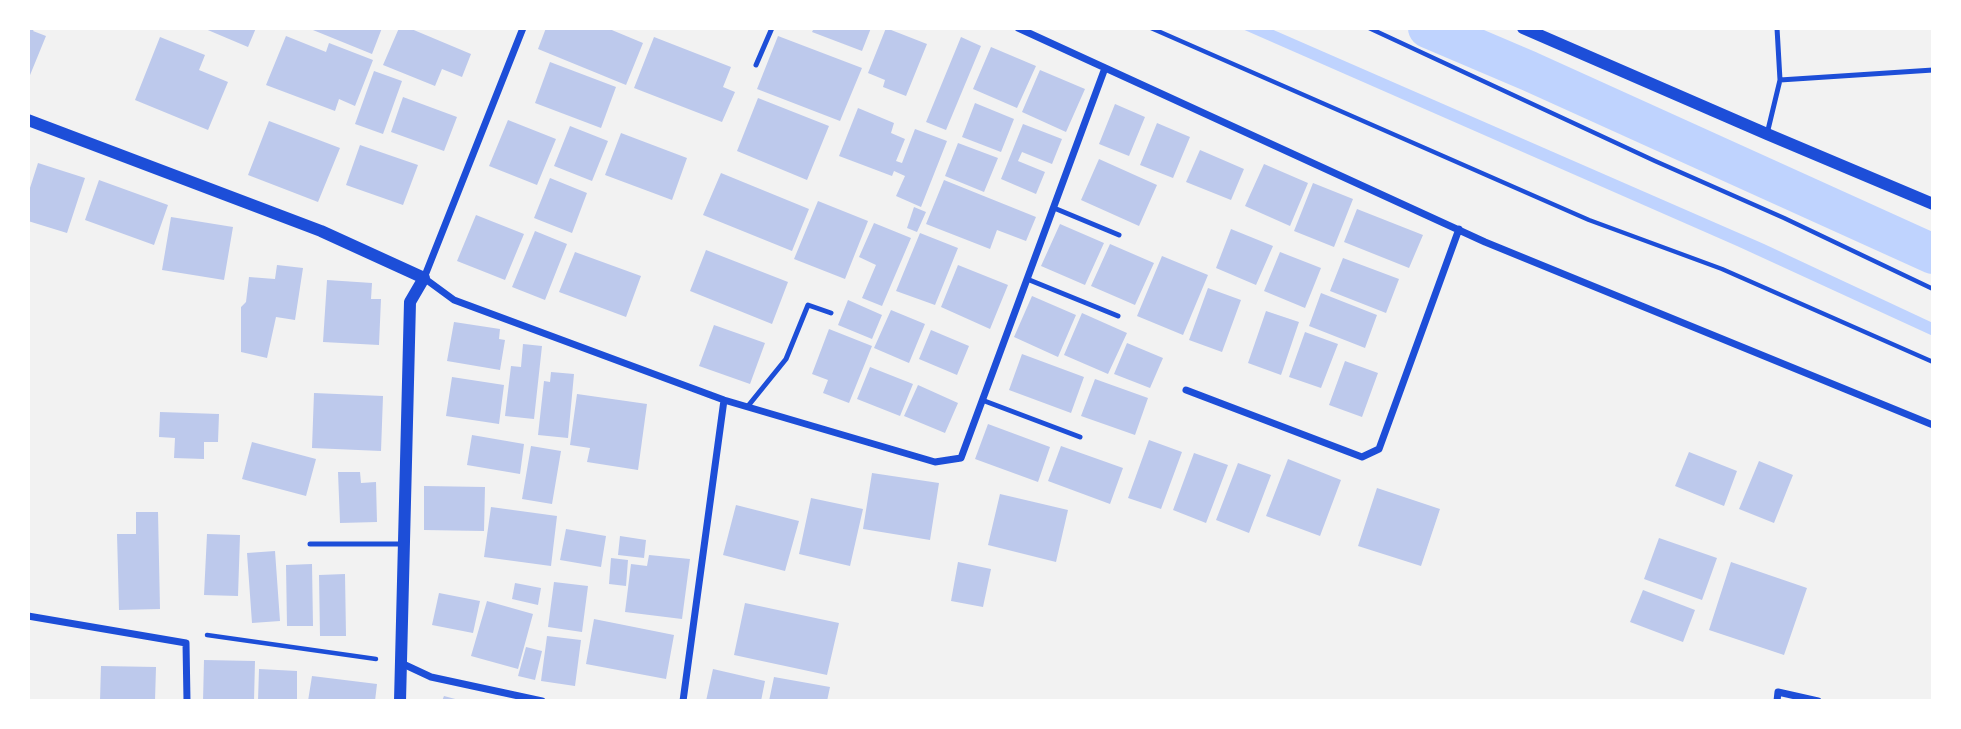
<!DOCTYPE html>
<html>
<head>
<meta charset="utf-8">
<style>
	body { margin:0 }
	#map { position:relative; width:1961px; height:729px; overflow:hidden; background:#f2f2f2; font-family:"PT Sans Narrow",sans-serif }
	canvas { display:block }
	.frame { position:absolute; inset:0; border:30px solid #fff; pointer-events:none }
</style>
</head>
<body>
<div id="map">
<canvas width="1961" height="729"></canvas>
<div class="frame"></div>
</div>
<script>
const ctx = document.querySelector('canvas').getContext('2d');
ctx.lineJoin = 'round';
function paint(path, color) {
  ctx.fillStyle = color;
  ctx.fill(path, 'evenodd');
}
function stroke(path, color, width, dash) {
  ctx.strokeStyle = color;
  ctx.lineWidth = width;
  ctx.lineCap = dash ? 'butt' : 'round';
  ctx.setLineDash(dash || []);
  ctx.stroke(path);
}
const water = new Path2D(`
	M1240,28h29l495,216 169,79v13l-196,-90z`);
const canal = new Path2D(`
	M1428,28l101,43 404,183`);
const building = new Path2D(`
	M28,28h7l-2,3 13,5 -18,44z
	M203,28h53l-8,19z
	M308,28h74l-10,26z
	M399,28h10l62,26 -9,23 -20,-8 -7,17 -52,-21z
	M546,28h61l36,15 -17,42 -88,-36z
	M814,28h57l-9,23 -50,-19z
	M886,28l41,16 -21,52 -23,-9 2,-7 -17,-7z
	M286,36l40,16 3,-9 44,17 -18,46 -16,-7 -4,12 -69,-26z
	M778,36l84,32 -22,53 -83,-32z
	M160,37l45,18 -6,15 29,12 -20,48 -73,-30z
	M654,37l77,30 -8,20 12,5 -13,30 -88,-34z
	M961,37l20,9 -35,84 -20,-8z
	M991,47l45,19 -19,42 -44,-19z
	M550,62l66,25 -15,41 -66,-25z
	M1040,70l45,19 -19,43 -44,-20z
	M374,71l28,10 -19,53 -28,-10z
	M403,97l54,20 -13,34 -53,-19z
	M758,98l71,28 -22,54 -70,-29z
	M975,103l39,16 -13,33 -39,-15z
	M1115,104l30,13 -16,39 -30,-12z
	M858,108l36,15 -3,10 14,6 -9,22 6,2 13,-34 32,12 -26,66 -25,-11 9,-20 -11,-5 -2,5 -53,-20z
	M508,120l48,19 -19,46 -48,-19z
	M269,121l71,27 -22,54 -70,-27z
	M1157,123l33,14 -17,41 -33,-13z
	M1023,124l39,15 -10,25 -30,-12 -4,9 27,11 -9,22 -35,-15z
	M570,126l38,15 -16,40 -38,-15z
	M621,133l66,25 -15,42 -67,-25z
	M958,143l40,15 -14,34 -39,-16z
	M360,145l58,20 -15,40 -57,-20z
	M1200,150l44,19 -13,31 -45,-18z
	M1099,159l58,26 -18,41 -58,-26z
	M38,163l47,15 -18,55 -39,-12v-27z
	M1264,164l44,19 -18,43 -45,-20z
	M721,173l88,36 -17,42 -89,-36z
	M550,178l37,15 -15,40 -38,-15z
	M99,180l69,25 -14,40 -69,-25z
	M944,180l92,37 -10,24 -29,-11 -7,19 -64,-25z
	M1313,183l40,16 -19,48 -40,-16z
	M818,201l50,20 -23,58 -51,-20z
	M914,207l12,5 -9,20 -10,-4z
	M1357,209l66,26 -14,33 -65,-26z
	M476,215l48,19 -19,46 -48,-19z
	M171,217l62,10 -9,53 -62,-10z
	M874,223l37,15 -29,68 -20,-8 14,-33 -17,-8z
	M1060,224l44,19 -19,42 -44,-19z
	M1231,229l42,17 -17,39 -40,-17z
	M535,231l32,13 -22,56 -33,-13z
	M920,233l38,15 -23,57 -39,-14z
	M1110,244l44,19 -19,42 -44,-19z
	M706,250l82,32 -16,42 -82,-33z
	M575,252l66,24 -15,41 -67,-25z
	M1280,252l41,16 -16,40 -41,-17z
	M1162,256l46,19 -25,60 -46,-19z
	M1343,258l56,21 -13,34 -56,-22z
	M277,265l26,3 -8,52 -19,-3 -9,41 -26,-6v-45l5,-5 3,-25 26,2z
	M958,265l50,20 -18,44 -49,-22z
	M327,280l45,3 -1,16h10l-2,46 -56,-3z
	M1208,288l33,12 -19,52 -33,-12z
	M1321,293l56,22 -12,33 -56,-22z
	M1032,296l44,19 -18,42 -44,-20z
	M848,300l34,15 -10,24 -34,-14z
	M891,310l34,14 -16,39 -35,-15z
	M1266,311l33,11 -18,53 -33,-12z
	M1082,313l45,20 -19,41 -44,-19z
	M454,322l46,7 -1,10 6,1 -5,30 -53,-9z
	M714,325l51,18 -15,41 -51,-18z
	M829,329l43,17 -23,57 -26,-10 5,-13 -16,-6z
	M931,330l38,16 -12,29 -38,-16z
	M1305,332l33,12 -17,44 -32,-11z
	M1127,343l36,15 -13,30 -36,-14z
	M523,344l19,2 -8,73 -29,-3 6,-50 10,1z
	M1022,354l62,23 -13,36 -62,-23z
	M1345,361l33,12 -16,44 -33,-12z
	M870,367l43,17 -13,32 -43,-17z
	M551,372l23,2 -6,64 -30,-3 6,-54 6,1z
	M452,377l52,8 -5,39 -53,-8z
	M1095,379l53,19 -13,37 -54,-19z
	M918,385l40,18 -13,30 -41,-17z
	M314,393l69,3 -2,55 -69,-3z
	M577,394l70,10 -9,66 -51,-8 3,-14 -20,-3z
	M160,412l59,2 -1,28h-14v17l-30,-1 1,-20 -16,-1z
	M988,424l62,23 -12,35 -63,-23z
	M472,435l52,9 -4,30 -53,-9z
	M1149,440l33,12 -21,57 -33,-11z
	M252,442l64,17 -10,37 -64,-17z
	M531,446l30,5 -9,53 -30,-5z
	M1061,446l62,22 -13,36 -62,-23z
	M1689,452l48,19 -13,35 -49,-20z
	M1194,453l34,12 -22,58 -33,-13z
	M1288,459l53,21 -21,56 -54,-20z
	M1759,461l34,14 -19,48 -35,-14z
	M1238,463l33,12 -22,58 -33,-13z
	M338,472h22l1,11 15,-1 1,40 -37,1z
	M872,473l67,10 -9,57 -67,-11z
	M424,486l61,1 -1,44 -60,-1z
	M1377,488l63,21 -19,57 -63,-20z
	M1000,494l68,16 -12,52 -68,-17z
	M811,498l52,11 -13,57 -51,-12z
	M736,505l63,16 -14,50 -62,-16z
	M491,507l66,9 -6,50 -67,-9z
	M136,512h22l2,97 -41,1 -2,-76h19z
	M566,529l40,7 -5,31 -41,-7z
	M207,534l33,1 -2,61 -34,-1z
	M620,536l26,4 -2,18 -26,-3z
	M1659,538l58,20 -15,42 -58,-21z
	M275,551l5,70 -28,2 -5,-70z
	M649,555l41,4 -8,60 -57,-7 6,-48 16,2z
	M611,558l17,2 -2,26 -17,-2z
	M958,562l33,7 -8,38 -32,-6z
	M1731,562l76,26 -23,67 -75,-25z
	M312,564l1,62h-26l-1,-61z
	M345,574l1,62h-26l-1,-61z
	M554,582l34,4 -6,46 -34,-5z
	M515,583l26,5 -3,17 -26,-6z
	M1643,590l52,20 -12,32 -53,-20z
	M439,593l41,8 -7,32 -41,-8z
	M487,601l46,13 -15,55 -47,-13z
	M745,603l94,20 -12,52 -93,-20z
	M594,619l80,16 -8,44 -80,-15z
	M547,636l34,4 -6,46 -34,-5z
	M526,647l16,4 -7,29 -17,-4z
	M204,660l51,1 -1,40h-51z
	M101,666l55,1 -1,34h-55z
	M259,669l38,2v30h-39z
	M713,669l52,12 -4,20h-55z
	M312,676l65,8 -2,17h-67z
	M774,677l56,10 -3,14h-58z
	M444,696l15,4v1h-17z`);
const path = new Path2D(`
	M1151,28l438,192 133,49 211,93
	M1369,28l286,133 129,57 149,71
	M207,635l169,24`);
const service = new Path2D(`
	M756,65l16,-37
	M1780,80l153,-10
	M1767,134l13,-54 -3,-52
	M1054,208l65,27
	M1027,279l91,37
	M982,400l98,37
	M748,406l38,-47 22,-54 23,8
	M310,544h94`);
const minor = new Path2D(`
	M523,28l-99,250 30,22 270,100 211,62 26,-4 144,-390
	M1018,28l467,214 448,183
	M1186,390l176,67 17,-8 80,-220
	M28,616l158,27 1,58
	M401,663l30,14 111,24
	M683,701l41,-301
	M1777,701l1,-9 40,9`);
const tertiary = new Path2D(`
	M1523,28l244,106 166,70
	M28,120l293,111 103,47 -14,24 -10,399`);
paint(water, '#bfd3fe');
stroke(canal, '#bfd3fe', 40);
paint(building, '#bdc9ec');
stroke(path, '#1d4ed8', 4.5);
stroke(service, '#1d4ed8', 5);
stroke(minor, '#1d4ed8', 7);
stroke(tertiary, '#1d4ed8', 12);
</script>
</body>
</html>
